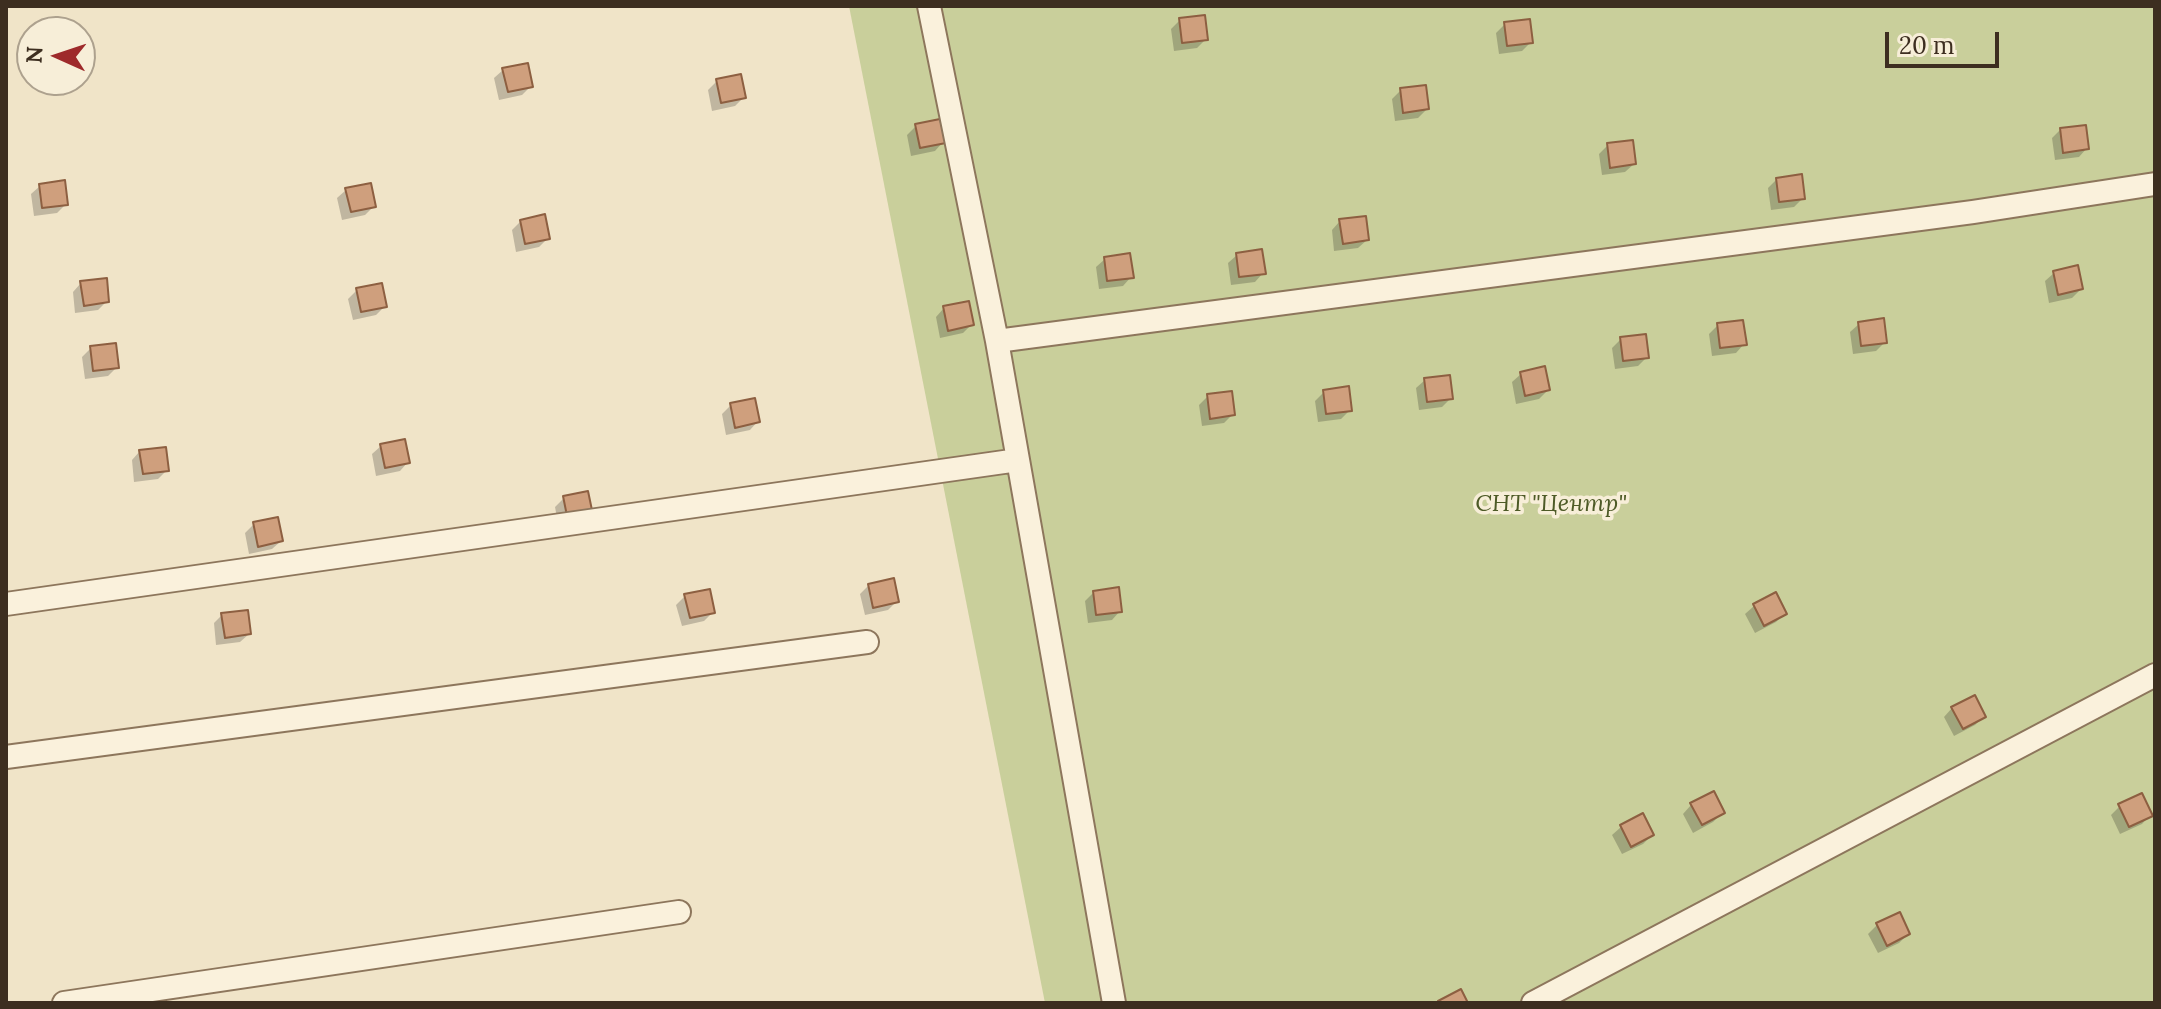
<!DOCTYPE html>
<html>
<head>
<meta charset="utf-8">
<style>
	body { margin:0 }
	#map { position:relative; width:2161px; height:1009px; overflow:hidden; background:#f0e4c8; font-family:Lora,serif }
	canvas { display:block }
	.frame { position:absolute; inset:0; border:8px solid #3d2e20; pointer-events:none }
	.north { position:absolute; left:16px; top:16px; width:80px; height:80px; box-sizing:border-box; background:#f7eed8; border:2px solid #ada18e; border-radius:50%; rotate:273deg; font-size:22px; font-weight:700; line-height:32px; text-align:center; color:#3d2e20 }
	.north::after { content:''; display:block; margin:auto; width:28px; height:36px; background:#9e2a2b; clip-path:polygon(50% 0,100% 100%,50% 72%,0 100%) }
	.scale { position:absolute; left:1885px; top:32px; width:114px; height:36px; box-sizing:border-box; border:4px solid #3d2e20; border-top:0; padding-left:10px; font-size:24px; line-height:28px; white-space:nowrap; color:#3d2e20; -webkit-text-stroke:6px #f7eed8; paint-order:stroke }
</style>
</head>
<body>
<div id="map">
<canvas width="2161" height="1009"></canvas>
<div class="frame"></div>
<div class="north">N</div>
<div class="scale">20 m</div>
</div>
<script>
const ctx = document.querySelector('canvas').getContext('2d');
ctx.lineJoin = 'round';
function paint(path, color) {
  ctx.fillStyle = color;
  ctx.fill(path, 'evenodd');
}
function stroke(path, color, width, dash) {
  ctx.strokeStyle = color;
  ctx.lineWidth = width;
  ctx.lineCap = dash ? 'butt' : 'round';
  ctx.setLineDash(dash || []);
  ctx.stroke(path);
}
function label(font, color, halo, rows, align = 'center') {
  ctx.font = font + ' Lora,serif';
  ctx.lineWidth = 7;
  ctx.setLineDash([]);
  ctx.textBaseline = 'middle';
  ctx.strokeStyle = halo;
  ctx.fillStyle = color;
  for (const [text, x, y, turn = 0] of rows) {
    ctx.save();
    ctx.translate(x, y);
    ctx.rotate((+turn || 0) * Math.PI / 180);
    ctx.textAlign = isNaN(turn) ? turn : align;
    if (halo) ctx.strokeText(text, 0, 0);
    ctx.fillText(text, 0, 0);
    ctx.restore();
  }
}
const green = new Path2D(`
	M849,6h1306v997h-1110z`);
const shadow = new Path2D(`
	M1180,20l26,19 -9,9 -23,3 -3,-22z
	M1505,24l26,18 -9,9 -23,3 -3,-21z
	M503,70l28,16 -9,9 -23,5 -5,-22z
	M717,81l27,16 -9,9 -23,5 -4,-21z
	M1401,90l26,19 -9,9 -23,3 -3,-22z
	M916,126l27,16 -8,9 -24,5 -4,-21z
	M2061,129l26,19 -8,9 -24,3 -3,-22z
	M1608,145l26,19 -9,8 -23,3 -3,-21z
	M1777,179l26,19 -9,9 -23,3 -3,-22z
	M40,186l26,18 -9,9 -23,3 -3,-22z
	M346,190l28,16 -9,9 -23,5 -5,-22z
	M1340,221l27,19 -9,8 -24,3 -2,-21z
	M520,222l28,16 -9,9 -23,5 -4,-22z
	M1237,255l26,18 -8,9 -24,3 -3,-22z
	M1105,259l26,18 -8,9 -24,3 -3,-22z
	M2054,273l27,16 -9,9 -23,5 -4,-22z
	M81,283l26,18 -9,9 -23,3 -2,-21z
	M357,290l28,16 -9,9 -23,5 -5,-21z
	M944,308l28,16 -9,9 -23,5 -4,-21z
	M1859,324l26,18 -9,9 -23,3 -3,-22z
	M1718,325l26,19 -8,9 -24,3 -3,-22z
	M1621,339l26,18 -9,9 -23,3 -3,-21z
	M91,348l26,19 -9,9 -23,3 -3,-22z
	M1521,374l27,16 -9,9 -23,5 -4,-22z
	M1425,380l26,18 -9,9 -23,3 -3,-22z
	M1324,392l26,18 -9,9 -23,3 -3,-21z
	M1208,396l25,18 -9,9 -22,3 -3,-21z
	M731,405l27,16 -8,9 -24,5 -4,-21z
	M381,446l27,16 -8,9 -24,5 -4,-22z
	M140,451l27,19 -9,9 -24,3 -2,-22z
	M564,498l27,17 -32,13 -4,-21z
	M254,524l27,17 -9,8 -23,5 -4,-21z
	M869,585l27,17 -8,8 -23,5 -5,-21z
	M1094,592l26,19 -8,9 -24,3 -3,-22z
	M1775,595l9,19 -8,8 -21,11 -10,-19 9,-8z
	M685,596l28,16 -9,9 -22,5 -6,-21z
	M222,615l27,19 -9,8 -24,3 -2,-22z
	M1952,708l32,8 -9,9 -21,11 -10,-19z
	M1691,805l31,8 -9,9 -20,11 -10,-19z
	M2120,806l30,9 -8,9 -22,10 -9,-19z
	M1621,827l31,8 -9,9 -21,10 -10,-19z
	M1877,925l31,9 -9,9 -21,10 -10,-19z`);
const building = new Path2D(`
	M1205,15l3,25 -26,3 -3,-25z
	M1530,19l3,24 -26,3 -3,-24z
	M528,63l5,24 -25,5 -6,-24z
	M741,74l5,24 -25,5 -5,-24z
	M1426,85l3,24 -26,4 -3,-25z
	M940,119l6,24 -26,5 -5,-24z
	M2086,125l3,24 -26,4 -3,-25z
	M1633,140l3,24 -26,4 -3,-25z
	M1802,174l3,25 -26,3 -3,-24z
	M65,180l3,25 -26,3 -3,-24z
	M371,183l5,24 -25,5 -6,-24z
	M545,214l5,25 -25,5 -5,-24z
	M1366,216l3,24 -26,4 -4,-25z
	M1262,249l4,25 -27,3 -3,-24z
	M1130,253l4,25 -27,3 -3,-24z
	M2078,265l5,24 -25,6 -5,-24z
	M107,278l2,24 -25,4 -4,-25z
	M382,283l5,24 -26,5 -5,-24z
	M969,301l5,24 -26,6 -5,-25z
	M1884,318l3,25 -26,3 -3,-24z
	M1743,320l4,25 -27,3 -3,-25z
	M1646,334l3,24 -26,3 -3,-24z
	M116,343l3,25 -26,3 -3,-25z
	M1545,366l5,24 -25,6 -5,-24z
	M1450,375l3,24 -26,3 -3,-24z
	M1349,386l3,25 -26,3 -3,-24z
	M1232,391l3,24 -25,4 -3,-25z
	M755,398l5,24 -25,6 -5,-25z
	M405,439l5,24 -25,5 -5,-24z
	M166,447l3,24 -26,3 -4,-24z
	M588,491l5,24 -25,6 -5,-25z
	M278,517l5,24 -25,6 -5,-25z
	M894,578l5,24 -26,6 -5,-24z
	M1119,587l3,25 -26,3 -3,-24z
	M710,589l5,24 -25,5 -6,-24z
	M1776,592l11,22 -23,12 -11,-22z
	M248,610l3,24 -26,4 -4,-25z
	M1975,695l11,22 -23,12 -12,-22z
	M1714,791l11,22 -23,12 -12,-22z
	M2142,793l11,23 -24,11 -11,-23z
	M1643,813l11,22 -23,12 -11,-22z
	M1900,912l10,22 -23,12 -11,-23z
	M1461,989l7,14h-29l-1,-2z`);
const service = new Path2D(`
	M929,6l68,335 117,662
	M997,341l976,-129 182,-28
	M6,604l1012,-144
	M6,757l861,-115
	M64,1003l615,-91
	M1533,1003l622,-328`);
const parkNames = [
	["СНТ \"Центр\"",1551,504]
];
paint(green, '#c9cf9b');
paint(shadow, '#0003');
paint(building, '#cf9f7d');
stroke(building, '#8d5f41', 2);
stroke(service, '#8d765c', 26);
stroke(service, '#faf1dc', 22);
label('italic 24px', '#4d5a26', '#f7eed8', parkNames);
</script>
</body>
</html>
